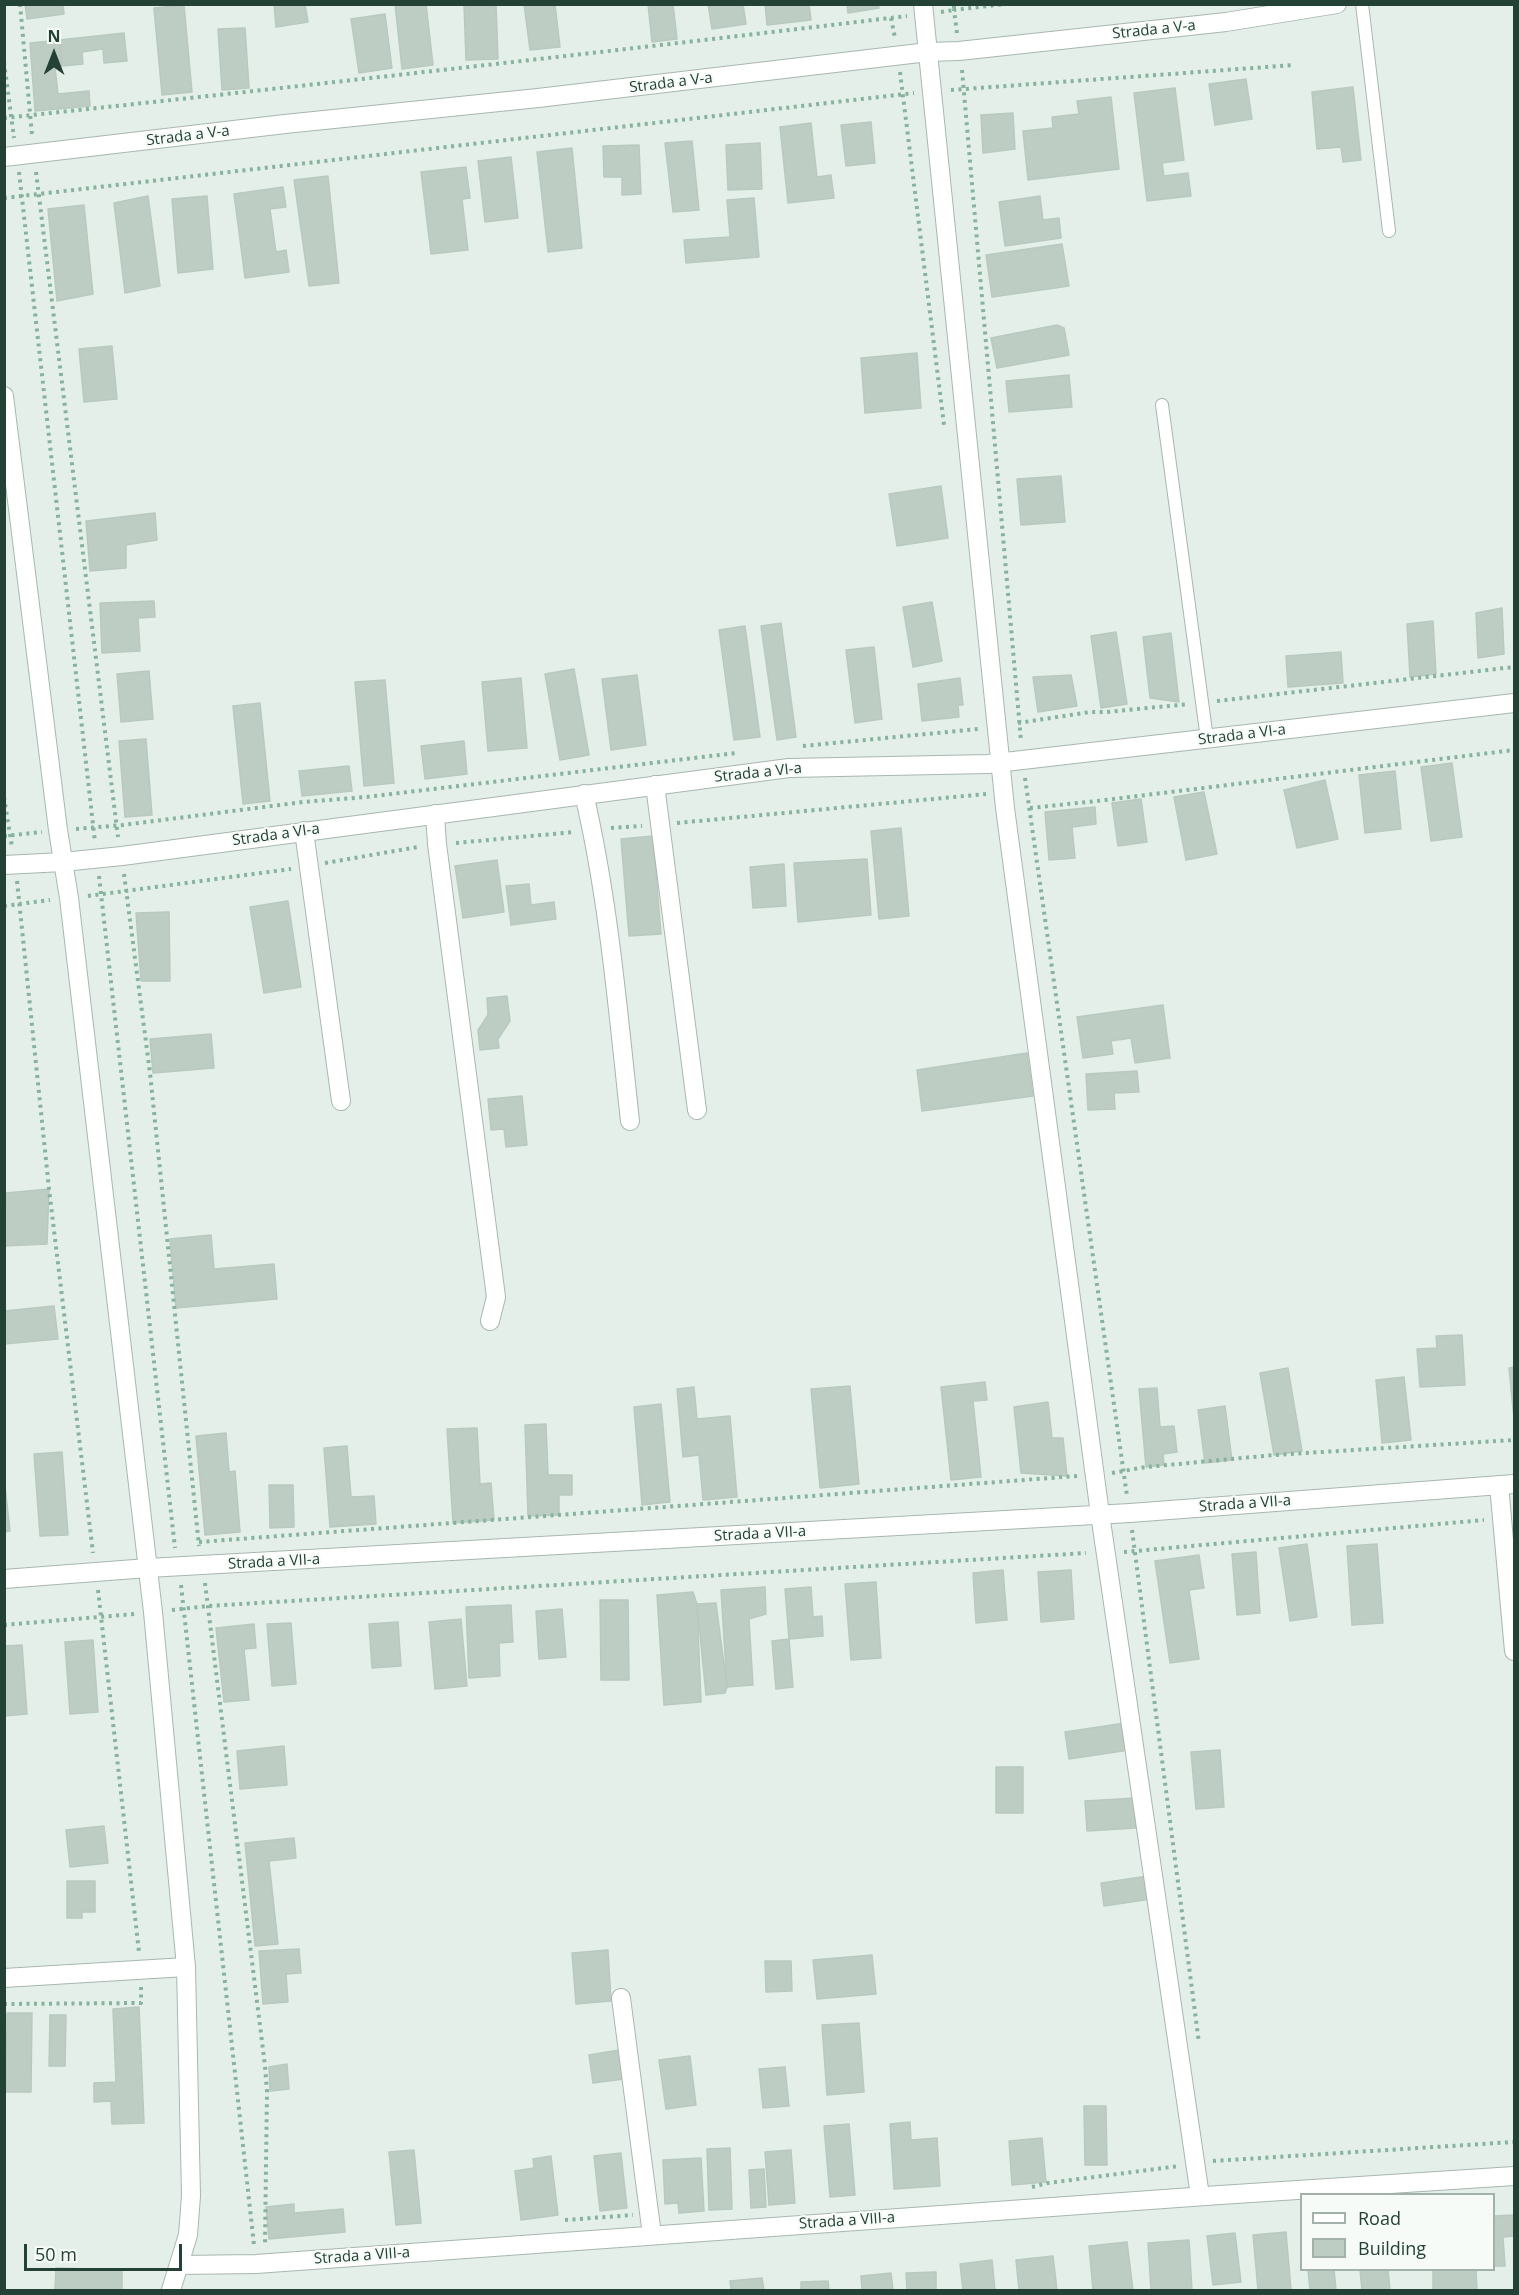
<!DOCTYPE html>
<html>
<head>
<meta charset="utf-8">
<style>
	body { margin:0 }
	#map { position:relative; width:1519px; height:2295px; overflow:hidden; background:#e5efe9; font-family:"Open Sans",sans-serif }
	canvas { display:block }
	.frame { position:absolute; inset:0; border:6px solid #244135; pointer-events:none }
	.legend { position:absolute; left:1300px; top:2193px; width:195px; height:78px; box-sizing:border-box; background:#f6fbf8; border:2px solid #a2b1aa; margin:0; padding:8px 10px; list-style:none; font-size:18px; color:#244135 }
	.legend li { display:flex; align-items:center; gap:12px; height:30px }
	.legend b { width:30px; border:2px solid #a2b1aa }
	.north { position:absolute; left:24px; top:24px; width:60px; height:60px; -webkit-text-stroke:4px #f6fbf8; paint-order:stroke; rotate:0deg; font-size:16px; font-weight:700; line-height:24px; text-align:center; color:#244135 }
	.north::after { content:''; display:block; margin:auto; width:21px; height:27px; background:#244135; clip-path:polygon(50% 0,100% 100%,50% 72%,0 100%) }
	.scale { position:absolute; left:24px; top:2244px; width:158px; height:27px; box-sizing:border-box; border:3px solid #244135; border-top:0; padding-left:8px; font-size:18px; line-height:21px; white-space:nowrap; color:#244135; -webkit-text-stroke:4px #f6fbf8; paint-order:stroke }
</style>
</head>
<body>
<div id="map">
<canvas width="1519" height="2295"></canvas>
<div class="frame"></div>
<ul class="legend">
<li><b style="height:8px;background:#fff"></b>Road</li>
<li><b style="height:16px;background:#becdc4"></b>Building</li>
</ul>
<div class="north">N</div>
<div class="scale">50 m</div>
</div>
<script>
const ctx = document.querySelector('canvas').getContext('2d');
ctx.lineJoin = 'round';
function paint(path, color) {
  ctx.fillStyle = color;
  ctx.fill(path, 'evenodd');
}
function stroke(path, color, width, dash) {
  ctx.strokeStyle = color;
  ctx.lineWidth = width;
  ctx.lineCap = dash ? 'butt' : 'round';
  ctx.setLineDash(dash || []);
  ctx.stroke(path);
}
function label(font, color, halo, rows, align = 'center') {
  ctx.font = font + ' "Open Sans",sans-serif';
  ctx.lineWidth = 4.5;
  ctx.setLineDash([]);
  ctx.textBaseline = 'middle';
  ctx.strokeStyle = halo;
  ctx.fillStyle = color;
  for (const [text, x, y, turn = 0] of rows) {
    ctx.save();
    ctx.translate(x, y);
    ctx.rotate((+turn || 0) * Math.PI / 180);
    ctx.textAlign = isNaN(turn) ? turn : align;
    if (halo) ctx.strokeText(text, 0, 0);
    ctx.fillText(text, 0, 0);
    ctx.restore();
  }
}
const building = new Path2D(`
	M25,4h38l1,10 -37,5z
	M274,4h31l3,18 -32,5z
	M395,4h31l7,61 -31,4z
	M464,4h32l2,55 -32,1z
	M524,4h31l5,43 -30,3z
	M648,4h25l4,35 -25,3z
	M708,4h35l3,20 -34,5z
	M765,4h44l2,16 -44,5z
	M847,4h31l1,4 -31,5z
	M184,5l8,87 -30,3 -8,-87z
	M385,14l7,54 -33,5 -8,-54z
	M245,28l4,60 -27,2 -4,-61z
	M124,33l3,28 -23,2 -1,-14 -21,3 1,12 -21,2 -3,-26z
	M60,40l2,26 -7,1 3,27 31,-3 1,15 -55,5 -5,-68z
	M1246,79l6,40 -37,6 -6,-41z
	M1353,87l8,73 -18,2 -2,-15 -24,2 -5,-57z
	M1175,88l9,72 -22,3 2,13 24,-3 3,23 -44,5 -13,-108z
	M1111,97l8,72 -91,11 -5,-49 30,-3 -1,-11 27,-3 -2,-13z
	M1013,113l2,36 -32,4 -2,-38z
	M871,122l4,41 -29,3 -5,-41z
	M811,123l6,54 14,-2 3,23 -46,5 -8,-76z
	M692,141l7,69 -26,2 -8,-69z
	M760,143l2,46 -34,1 -2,-45z
	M639,145l2,49 -19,1v-18h-18l-1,-31z
	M572,148l10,100 -34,4 -11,-100z
	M511,157l7,61 -33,4 -7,-61z
	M466,167l4,31 -8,1 6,51 -37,4 -10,-82z
	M328,176l11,107 -30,3 -15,-106z
	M283,187l3,20 -16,2 6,43 10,-2 3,22 -44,6 -11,-84z
	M148,196l12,90 -35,7 -11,-90z
	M207,196l6,73 -35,4 -6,-74z
	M1040,196l3,24 16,-2 2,20 -56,8 -6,-44z
	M754,198l5,59 -73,6 -2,-23 46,-3 -3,-37z
	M84,205l9,89 -36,7 -9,-92z
	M1062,244l7,42 -77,11 -6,-42z
	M1057,325l7,3 5,27 -72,13 -6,-30z
	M112,346l5,53 -33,3 -5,-53z
	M917,353l4,55 -56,5 -4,-55z
	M1069,375l3,32 -63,5 -3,-31z
	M1061,476l4,46 -44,3 -4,-46z
	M941,486l7,52 -51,8 -8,-52z
	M155,513l2,27 -31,5v23l-36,3 -4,-50z
	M154,601l1,16 -17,1 2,33 -38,2 -2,-50z
	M932,602l10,59 -29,6 -10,-60z
	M1502,608l2,46 -26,4 -2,-45z
	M1433,621l3,53 -26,3 -3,-53z
	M781,623l15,114 -19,3 -16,-114z
	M745,626l15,111 -26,3 -15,-110z
	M1116,632l11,72 -26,4 -10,-72z
	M1171,633l8,69 -29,-4 -7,-61z
	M874,647l8,72 -27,4 -9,-73z
	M1341,652l2,31 -55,4 -2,-31z
	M574,669l15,86 -29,5 -15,-86z
	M149,671l4,48 -32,3 -4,-48z
	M637,675l9,70 -35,5 -9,-71z
	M1071,675l6,31 -39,6 -5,-35z
	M521,678l6,70 -39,3 -6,-69z
	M960,678l3,27h-5l1,12 -37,4 -4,-37z
	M385,680l9,103 -30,3 -9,-104z
	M260,703l10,98 -27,3 -10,-98z
	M146,739l6,76 -27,2 -6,-76z
	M464,741l3,33 -42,5 -4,-33z
	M1452,763l10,74 -31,4 -10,-74z
	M349,766l3,25 -50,5 -3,-25z
	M1395,771l6,58 -36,4 -6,-58z
	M1325,780l13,59 -41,9 -13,-58z
	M1204,792l13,62 -31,6 -12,-63z
	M1141,799l6,43 -29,4 -6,-43z
	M1095,807l1,17 -24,3 3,31 -26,2 -4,-48z
	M901,828l8,88 -30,3 -8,-88z
	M653,836l8,98 -32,2 -8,-97z
	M867,859l4,56 -73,7 -4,-59z
	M497,860l7,52 -41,6 -8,-52z
	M784,864l2,42 -33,2 -3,-41z
	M529,884l2,21 23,-3 2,17 -45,6 -5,-39z
	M288,901l13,86 -37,6 -14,-86z
	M169,912l1,69h-29l-5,-68z
	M507,996l3,25 -12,18 1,9 -19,2 -2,-20 10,-15 -1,-17z
	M1163,1005l7,53 -35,5 -4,-25 -20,3 2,13 -30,4 -6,-41z
	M211,1034l3,34 -61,5 -3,-34z
	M1027,1053l6,43 -111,15 -5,-41z
	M1137,1071l2,21 -25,1 1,16 -27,1 -2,-36z
	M522,1096l5,49 -21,2 -2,-18 -13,1 -3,-31z
	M49,1189l-2,55 -43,2 2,-53z
	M211,1235l3,34 60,-5 3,35 -101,9 -6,-69z
	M54,1306l4,33 -54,5v-33z
	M1462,1335l3,50 -45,2 -3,-38 20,-1 -1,-12z
	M1514,1367v52l-5,-51z
	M1288,1368l14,83 -28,4 -14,-82z
	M1404,1377l7,63 -29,3 -6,-63z
	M985,1382l2,18 -14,1 8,76 -30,3 -10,-93z
	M850,1386l9,98 -39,4 -9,-99z
	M694,1387l3,32 33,-3 7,81 -34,3 -4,-45 -16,2 -6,-68z
	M1157,1388l3,39 14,-1 3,26 -14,2 1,11 -18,2 -7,-78z
	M1048,1402l4,36h11l4,38 -46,-3 -7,-66z
	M661,1404l9,98 -28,3 -8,-98z
	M1225,1406l7,54 -27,3 -7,-53z
	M546,1424l2,51h24v20h-13v20l-31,1 -3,-91z
	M477,1428l3,56 11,-1 3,37 -41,3 -6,-94z
	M226,1433l3,39 6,-1 5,61 -35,3 -9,-99z
	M347,1446l4,51 23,-1 2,28 -46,3 -6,-79z
	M62,1452l6,83 -28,1 -6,-82z
	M4,1477l6,54 -6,1z
	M269,1485h24l1,42 -24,1z
	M1307,1544l10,73 -27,4 -11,-73z
	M1377,1544l6,79 -31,2 -5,-79z
	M1256,1552l4,61 -23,2 -5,-61z
	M1199,1555l5,33 -15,2 10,69 -29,4 -15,-102z
	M1003,1570l4,50 -31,3 -3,-50z
	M1071,1570l3,49 -33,3 -3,-50z
	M876,1582l5,76 -30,2 -6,-76z
	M765,1587l1,27 -17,5 4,66 -26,2 -6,-97z
	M811,1587l2,30 9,-1 1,20 -34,3 -4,-50z
	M693,1592l4,12 4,98 -37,3 -7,-110z
	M600,1600h28l1,80h-28z
	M716,1603l11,84 -2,6 -19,2 -9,-91z
	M511,1605l2,37 -14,1 1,33 -31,2 -3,-71z
	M562,1609l4,48 -27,2 -3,-48z
	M461,1619l6,67 -32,3 -6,-67z
	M398,1622l3,44 -29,2 -3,-44z
	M291,1623l5,61 -24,2 -5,-62z
	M254,1624l2,24 -12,1 5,51 -25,2 -8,-74z
	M789,1639l4,48 -17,2 -4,-48z
	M93,1640l5,72 -28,2 -5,-72z
	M22,1645l5,69 -23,2v-70z
	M1125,1723l4,27 -60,9 -4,-27z
	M284,1746l3,39 -47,4 -3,-38z
	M1220,1750l4,57 -28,2 -5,-57z
	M996,1767h27v46h-27z
	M1135,1798l1,30 -49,3 -2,-30z
	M104,1826l4,37 -38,4 -4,-37z
	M294,1838l2,20 -27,3 9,83 -23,2 -10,-103z
	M1148,1876l3,23 -47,7 -3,-23z
	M67,1881h28v31h-13v6h-15z
	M299,1949l2,24 -15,1 2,28 -25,2 -4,-53z
	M608,1950l3,51 -35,3 -4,-51z
	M872,1955l4,39 -59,5 -4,-39z
	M765,1961h26l1,30 -26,1z
	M139,2007l5,116 -32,1 -1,-23 -17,1v-19l22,-1 -3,-73z
	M7,2013h25l-1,79h-25z
	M50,2015h16l-1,51h-16z
	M859,2023l5,69 -37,3 -5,-70z
	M619,2050l5,29 -31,4 -4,-28z
	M690,2056l6,49 -30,4 -7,-49z
	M287,2064l2,25 -19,2 -1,-24z
	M785,2067l4,39 -26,2 -4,-39z
	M1084,2106h22l1,59h-22z
	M910,2122l1,18 26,-2 3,48 -46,3 -4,-65z
	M849,2124l6,71 -25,2 -6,-71z
	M1042,2138l4,44 -34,3 -3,-44z
	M730,2148l2,61 -23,1 -2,-61z
	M414,2150l7,73 -25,2 -7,-73z
	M791,2150l4,53 -26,2 -4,-53z
	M621,2153l6,55 -27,3 -6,-55z
	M551,2156l7,59 -37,5 -6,-49 19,-3 -1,-9z
	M701,2158l3,53 -25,2 -1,-10 -13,1 -2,-44z
	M764,2169l2,38 -15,1 -2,-38z
	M294,2204v9l49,-4 2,23 -76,7 -3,-32z
	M1514,2215v21l-11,1 2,29h-11v-50z
	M1286,2232l5,58h-33l-5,-55z
	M1235,2233l6,49 -28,3 -6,-49z
	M1189,2240l3,50h-41l-3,-47z
	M1127,2242l6,48h-40l-4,-44z
	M1053,2256l4,34h-38l-3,-30z
	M992,2260l3,30h-32l-3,-26z
	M56,2268l66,2v20h-67z
	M1308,2270h26l2,20h-26z
	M1360,2270h28l2,20h-28z
	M1433,2270h43l1,20h-44z
	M936,2272v18h-29l-1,-17z
	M891,2273l2,17h-31l-1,-14z
	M762,2278l2,12h-33l-1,-9z
	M828,2281l1,9h-28v-8z`);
const path = new Path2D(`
	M20,4l12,131
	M941,12l13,-2v-6
	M891,18l4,20
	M957,33l-3,-23 51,-6
	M4,62l10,76
	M962,70l59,671
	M900,72l44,353
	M951,90l343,-25
	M4,118c301,-32 602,-66 903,-102
	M19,172l76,670
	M36,172l82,665
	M4,198l910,-105
	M1217,701l297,-34
	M1018,723l72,-11h17l82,-8
	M803,746l175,-17
	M1025,778l102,718
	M4,797l8,50
	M1030,808l67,-7 417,-51
	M677,823l309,-29
	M611,828l31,-2
	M76,829l47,-4 180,-23 63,-5 370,-44
	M4,836l38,-4
	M456,843l118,-11
	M325,863l93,-16
	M124,874l26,199 49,473
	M99,876l76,672
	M17,881l32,308 44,364
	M88,896l203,-27
	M4,906l46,-6
	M1112,1473l34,-6 128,-12 240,-15
	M1132,1530l67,513
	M199,1542l878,-66
	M1124,1552l360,-32
	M205,1583l60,483 2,25 -2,153
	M181,1585l73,660
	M98,1590l41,362
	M172,1610l36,-4 878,-53
	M4,1625l130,-11
	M4,2004l137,-1v-16
	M1213,2161l301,-19
	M1032,2187l16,-4 131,-17
	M565,2220l68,-5`);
const lane = new Path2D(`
	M1362,4l27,227
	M1162,405l45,334`);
const street = new Path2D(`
	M923,4l82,804 95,706 100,682
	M4,157l281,-33 253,-26 390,-46 31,-1 267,-29 111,-18
	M655,785l42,325
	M584,794c25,107 34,218 46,327
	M435,814l2,30 59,453 -6,24
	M304,831l37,270
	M4,865l59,-3 59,-6 667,-88 199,-4 526,-61
	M1499,1485l15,166
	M4,1579l144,-11 982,-55 384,-29
	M4,1978l182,-11
	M621,1998l31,237
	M179,2265l77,-1 964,-69 294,-19`);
const secondary = new Path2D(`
	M4,396l54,434 11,68 84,714 33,355 5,229 -3,39 -17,55`);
const streetNames = [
	["Strada a V-a",1154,30,-6],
	["Strada a V-a",671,83,-7],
	["Strada a V-a",188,136,-7],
	["Strada a VI-a",1242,735,-7],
	["Strada a VI-a",758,773,-6],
	["Strada a VI-a",276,835,-8],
	["Strada a VII-a",1245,1504,-4],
	["Strada a VII-a",760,1534,-3],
	["Strada a VII-a",274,1562,-3],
	["Strada a VIII-a",847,2221,-4],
	["Strada a VIII-a",362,2256,-4]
];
paint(building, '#becdc4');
stroke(building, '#b8c9bf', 1.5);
stroke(lane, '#a7b7af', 14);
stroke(street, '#a7b7af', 20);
stroke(secondary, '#a4bbaf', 20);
stroke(path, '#86b39d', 4, [3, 4.5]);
stroke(lane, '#fff', 12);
stroke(street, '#fff', 18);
stroke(secondary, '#fff', 18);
label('15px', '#244135', '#f6fbf8', streetNames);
</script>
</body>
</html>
